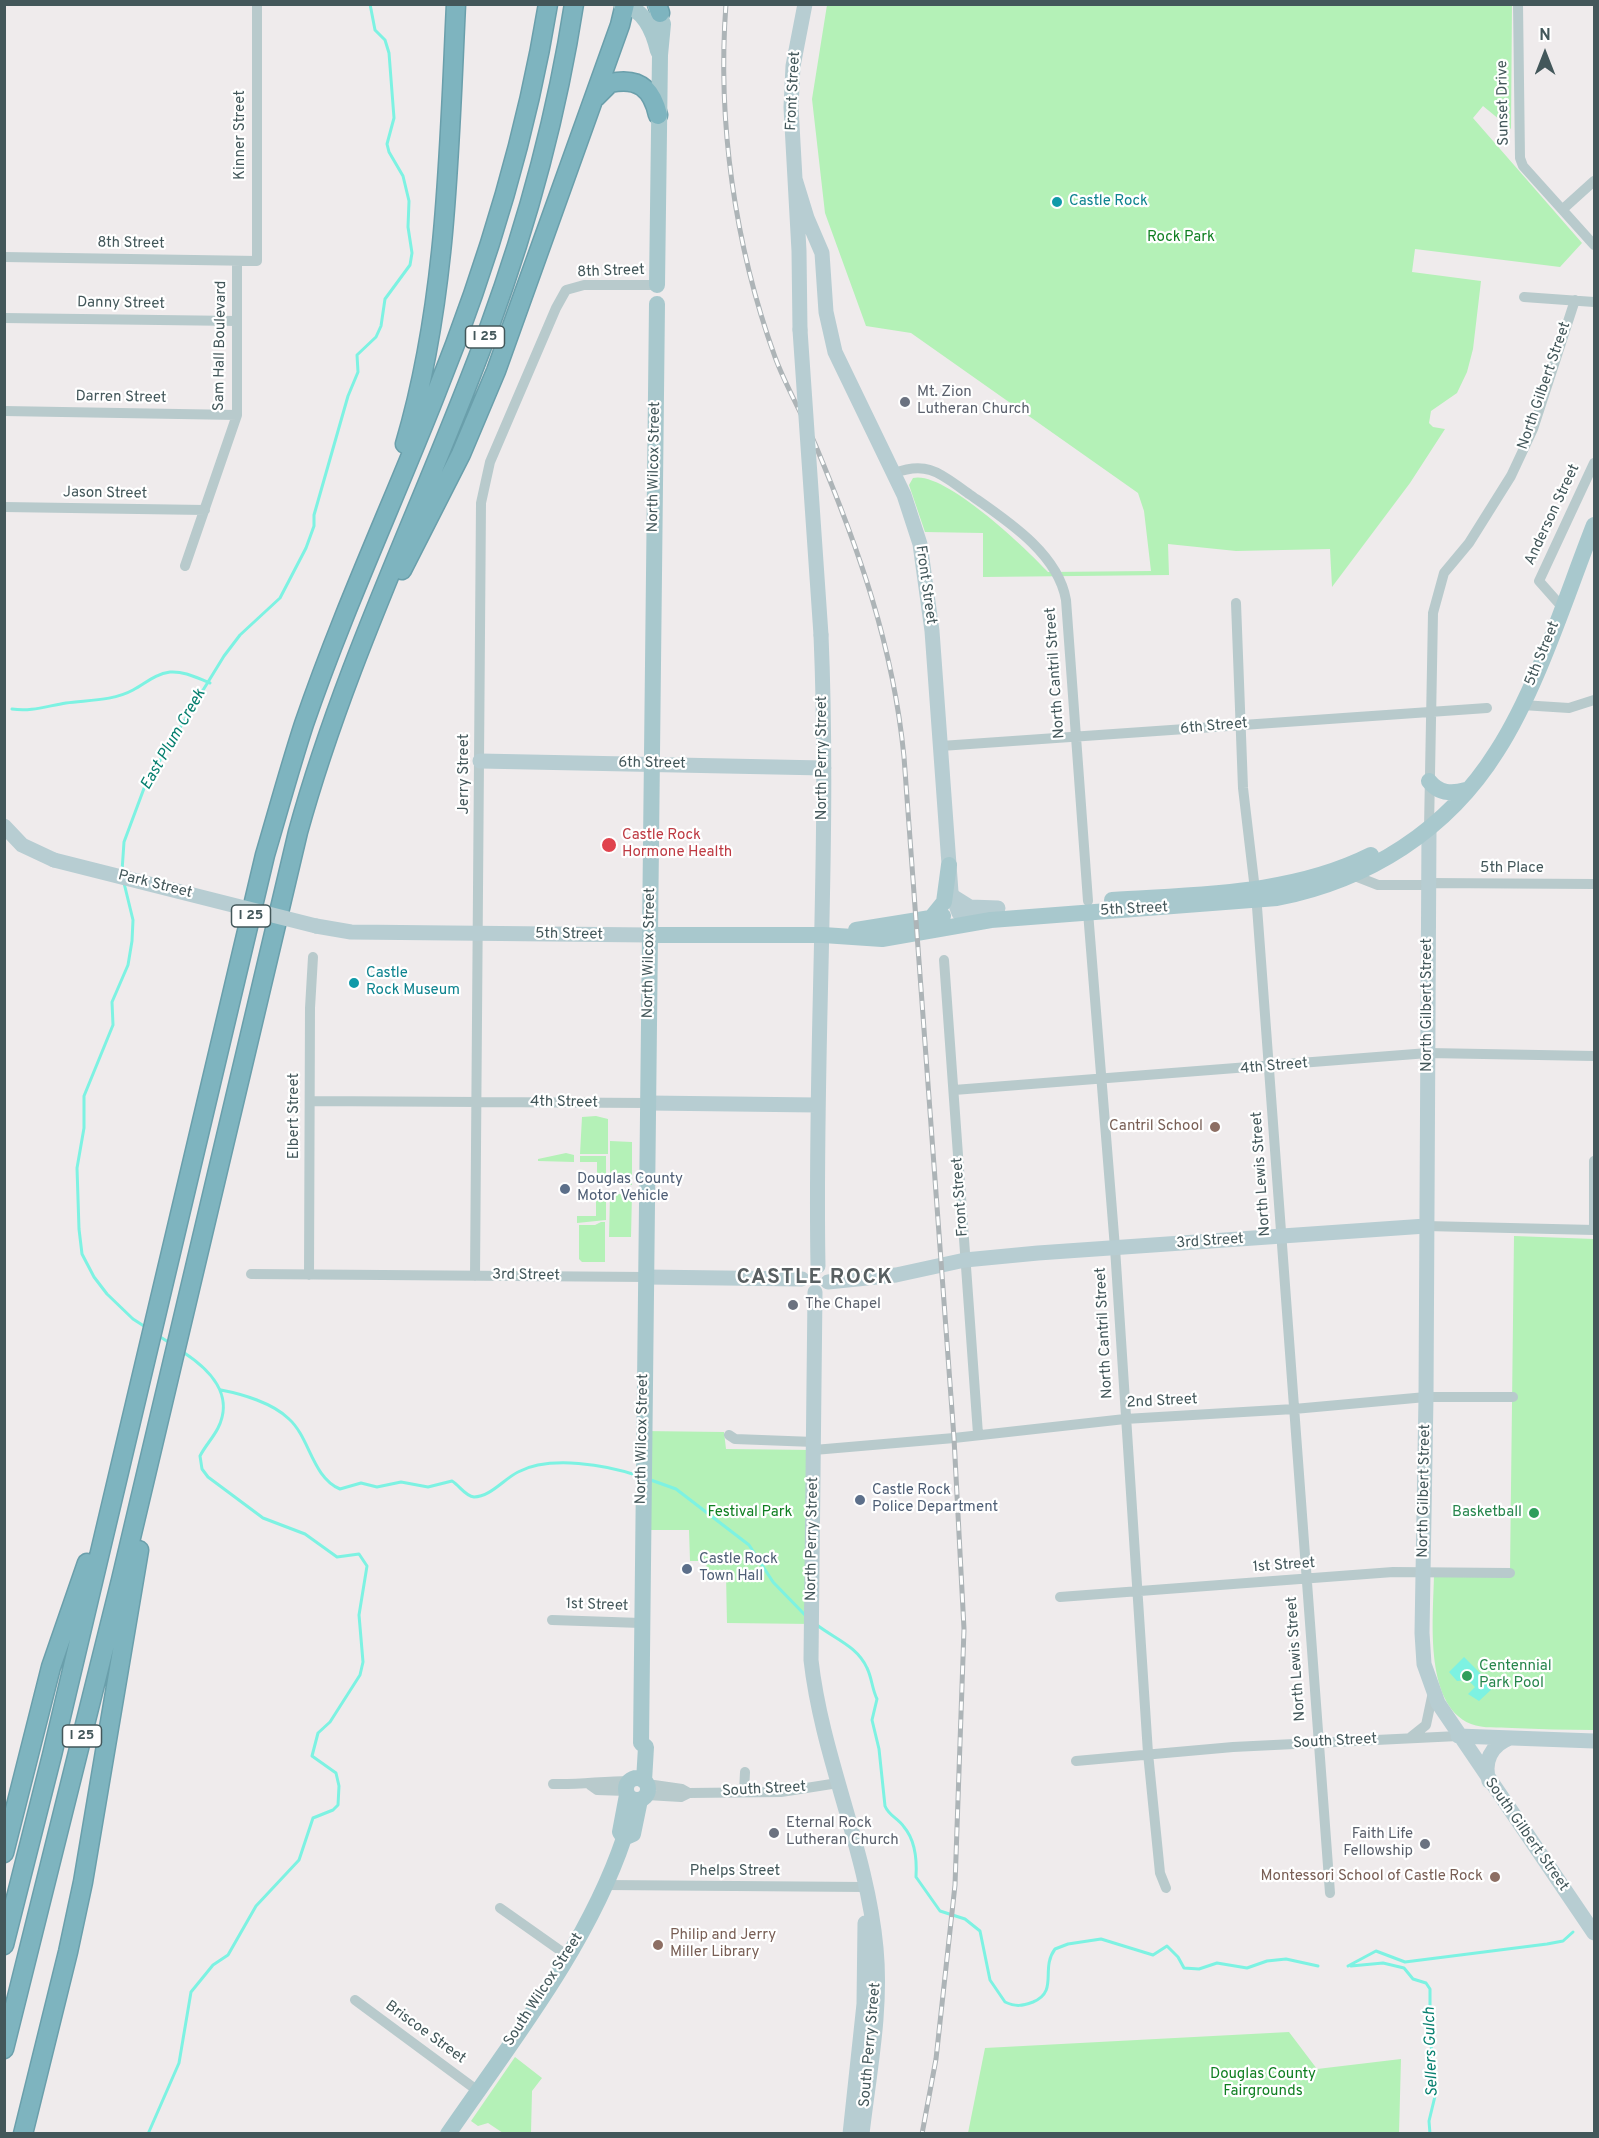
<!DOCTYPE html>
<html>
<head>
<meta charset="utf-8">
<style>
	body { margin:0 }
	#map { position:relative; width:1599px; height:2138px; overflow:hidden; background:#efebec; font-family:Overpass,sans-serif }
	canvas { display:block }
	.frame { position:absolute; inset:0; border:6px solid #43575a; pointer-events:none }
	.north { position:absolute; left:1515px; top:24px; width:60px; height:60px; -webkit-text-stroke:4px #fff; paint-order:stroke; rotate:0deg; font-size:16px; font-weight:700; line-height:24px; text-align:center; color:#43575a }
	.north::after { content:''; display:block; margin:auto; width:21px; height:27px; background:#43575a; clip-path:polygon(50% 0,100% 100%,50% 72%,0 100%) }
</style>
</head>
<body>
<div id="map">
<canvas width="1599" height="2138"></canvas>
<div class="frame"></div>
<div class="north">N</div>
</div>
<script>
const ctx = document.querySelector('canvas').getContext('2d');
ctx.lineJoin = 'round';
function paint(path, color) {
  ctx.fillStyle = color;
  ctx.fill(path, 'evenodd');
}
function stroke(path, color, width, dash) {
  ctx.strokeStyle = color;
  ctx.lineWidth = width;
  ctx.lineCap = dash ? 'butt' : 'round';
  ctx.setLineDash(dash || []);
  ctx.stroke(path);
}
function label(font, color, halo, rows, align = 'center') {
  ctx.font = font + ' Overpass,sans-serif';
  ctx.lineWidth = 4.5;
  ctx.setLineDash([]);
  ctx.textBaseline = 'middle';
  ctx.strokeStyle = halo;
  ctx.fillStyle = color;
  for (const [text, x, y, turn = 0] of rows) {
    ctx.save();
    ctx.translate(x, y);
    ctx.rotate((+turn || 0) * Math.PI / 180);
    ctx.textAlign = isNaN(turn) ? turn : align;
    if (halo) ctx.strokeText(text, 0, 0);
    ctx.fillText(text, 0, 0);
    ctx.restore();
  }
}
const green = new Path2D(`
	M1512,4l-1,125 -28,-23 -10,12 109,125 -22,24 -145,-18 -3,23 69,9 -8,68 -6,23 -10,21 -26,18 -2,12 4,4 12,2 -35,54 -78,104 -2,-38 -94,2 -68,-7 1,31 -186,2v-44l-58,-1 -16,-47 4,-7c31,-8 114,71 135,94l103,-1 -7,-60 -6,-18 -227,-160 -45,-7 -41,-113 -13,-114 15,-94z
	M596,1116l12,3v35h-28l2,-37z
	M610,1141l22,1v43l-22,-1z
	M566,1153l8,2v7l-36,-1v-2z
	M580,1156h26v28h-6v-3h-3v-19h-17z
	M599,1194h7v26l-29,3v-7h19v-19z
	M610,1194h22l-1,43h-22z
	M601,1222h4v40h-23l-3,-3v-34h16z
	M1514,1236l80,3v491c-27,0 -55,-1 -82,-2 -14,-1 -28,1 -41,-4 -49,-20 -37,-111 -37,-153l76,1z
	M643,1431l81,1 2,17 88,1 -2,174 -85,-1 -1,-49h-19l-1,-13h-16l-1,-31h-47z
	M1289,2032l28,37 84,-10 -2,74h-431l17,-85z
	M515,2057l27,21 -10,13 -1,42h-28l-15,-10 -10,3 -7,-5z`);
const water = new Path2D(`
	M1464,1657l30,30 -15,14 -11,-7 7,-7 -7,-7 -11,1 -8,-9z`);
const stream = new Path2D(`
	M12,709c19,3 35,-3 54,-6 22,-3 47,-2 67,-13 13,-7 22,-16 37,-18 15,-1 27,6 40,11
	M122,871l2,-29 22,-59 78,-127 16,-21 40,-37 26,-50 8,-22v-11l34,-119 10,-24 -1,-17 19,-18 5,-11 4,-27 25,-34 2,-12 -4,-26 1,-26 -6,-25 -14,-24 -2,-8 7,-26 -5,-65 -4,-13 -10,-10 -5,-26
	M124,883l9,37 -1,21 -4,24 -16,37 1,23 -29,71v32l-7,40 2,61 3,25 12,23 13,17 26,25 14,9
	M157,1335l13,8
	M221,1390c21,4 52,13 68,29 21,19 23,58 51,70l21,-6 16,4 24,-5 27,5 24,-6c8,5 13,15 22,16 16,0 30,-18 44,-25 32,-17 89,-7 121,4
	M648,1479l28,10 73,56 24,37 32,33
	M817,1625c18,14 40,21 50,43 5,10 5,21 10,31l-5,21 7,29 6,57c4,10 13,12 19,21 12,14 13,33 12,50l24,34 25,8 15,12 10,49 15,22c11,5 17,4 28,0 26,-11 7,-33 22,-53l13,-5 33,-5 52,16 14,-9 11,11 6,11 15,1 18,-6 30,5 20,-7 19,-2 32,7
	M1348,1966l28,-15 29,11 142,-18 16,-3 10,-9
	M1351,1966l32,-3 21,5 9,11 13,4 4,6v46l6,57 -7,29 1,13
	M148,2134l31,-71 12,-71 22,-27 15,-10 28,-49 43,-46 14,-42 20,-8 5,-5 1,-19 -3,-13 -24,-17 6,-23 12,-11 30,-47 3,-13 -4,-47 8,-49 -8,-12 -22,3 -32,-23 -42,-16 -55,-41 -6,-8 -2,-13c5,-10 13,-18 18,-28 17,-34 -9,-59 -35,-76`);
const street = new Path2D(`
	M1518,4l2,154 3,8 71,79
	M1563,209l31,-28
	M4,257l253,4v-257
	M1524,297l70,5
	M4,318l233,3
	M4,411l233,4
	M894,473c11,-4 24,-7 36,-3 14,4 27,16 39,24 37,26 89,59 97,106l22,301
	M4,507l201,3
	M185,566l52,-151v-154
	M1236,603l7,185 14,119 73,986
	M1562,607l-23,-26 55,-118
	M1522,705l47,3 25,-8
	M941,746l546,-38
	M1429,828l4,-215 11,-40 25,-30 42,-67 22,-47 42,-129
	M1355,876l23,9h51
	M1429,883l165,1
	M1088,912l27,336 33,505 12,120 6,15
	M944,960l34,474
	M954,1090l474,-37 166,3
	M310,1101l338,2
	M1426,1226l168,4
	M1594,1230v-69
	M251,1274l395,3
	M309,1275l1,-267 3,-51
	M475,1276l6,-773 9,-41 66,-154 10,-18 18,-5h73
	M729,1435l6,4 79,3
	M814,1450l140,-12 171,-19 169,-10 132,-12h87
	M1060,1597l333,-25 117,1
	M552,1620l89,3
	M1411,1737l15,-12 7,-33
	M1076,1761l157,-14 225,-11
	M553,1784c27,1 49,-3 76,-3
	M647,1784l35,5 7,4
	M590,1785l7,5 29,1
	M744,1792l1,-20
	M647,1795l34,2 8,-4 92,-1 57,-9
	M606,1885l258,2
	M500,1908l68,48
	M355,2000l123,91`);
const secondary = new Path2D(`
	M795,179l12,39 15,35 4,59 9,40 69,143 16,49 12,87 19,261 8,21 11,5 15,1
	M800,330l-1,-79 -8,-144 2,-41 12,-62
	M480,761l344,7
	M4,826l18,19 32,15
	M1429,828l-3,569 -4,236 2,31 14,39 156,230
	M954,897l16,10 28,1
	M316,926l35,6 299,3
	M648,1103l169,2
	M818,1266c-4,-210 12,-421 3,-631
	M646,1277l156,2
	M828,1282l68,-7 69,-15 73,-7 388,-27
	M815,1292l-4,368c11,98 56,190 65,288 6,62 -7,125 -14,186
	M1458,1736l136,5
	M1489,1781c-6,-19 2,-36 21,-43
	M850,2134l14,-130 1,-81`);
const primary = new Path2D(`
	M621,4c23,5 32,26 37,47
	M655,4l8,20 -3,31 -3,230
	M1429,781c10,13 23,13 37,9
	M1112,900c88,-6 179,-5 259,-45
	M931,918l13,-16 5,-37
	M856,930l87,-14
	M650,935h173l59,4 109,-19 286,-22c91,-18 170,-67 220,-147 41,-64 69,-155 97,-226
	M626 1789a11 11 0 1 1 22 0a11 11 0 1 1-22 0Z
	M644,1781l2,-34 -5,-4 16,-1439
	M624,1838l9,-4 7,-34
	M448,2134c64,-93 140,-189 176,-296l-4,-6 7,-37`);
const highway = new Path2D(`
	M657,4l3,9
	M596,97l14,-14c28,-6 42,5 48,32
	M405,444c42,-142 44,-293 51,-440
	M402,570l59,-116 35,-83 124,-346 5,-21
	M4,1853l47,-186 36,-104
	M4,1945l48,-190 213,-900c13,-44 25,-88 39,-131 38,-111 88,-219 131,-328 51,-127 91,-257 113,-392
	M4,2049l117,-469 177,-748c48,-174 129,-335 191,-504 38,-104 68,-214 85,-324
	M23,2134l45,-182 15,-70 56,-332`);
const rail = new Path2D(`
	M726,4c-9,118 9,242 49,353 11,30 28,58 40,87 43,103 78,200 89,313l50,681 10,191 -9,256 -19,174 -14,75`);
const secondaryBridge = new Path2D(`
	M800,330l21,305
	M54,860l262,66`);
const markers = [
	[1057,202,6,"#0f9aa8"],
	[905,402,6,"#6b7280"],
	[609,845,8,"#e0444e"],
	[354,983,6,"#0f9aa8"],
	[1215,1127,6,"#8d6e63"],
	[565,1189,6,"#5c6f8a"],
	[793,1305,6,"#6b7280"],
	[860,1500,6,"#5c6f8a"],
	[1534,1513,6,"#2e9e5b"],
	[687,1569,6,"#5c6f8a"],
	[1467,1676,6,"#2e9e5b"],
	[774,1833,6,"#6b7280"],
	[1425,1844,6,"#6b7280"],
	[1495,1877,6,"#8d6e63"],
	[658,1945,6,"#8d6e63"]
];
const shields = [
	[485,337,39],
	[251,916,39],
	[82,1736,39]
];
const shieldNames = [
	["I 25",485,337],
	["I 25",251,916],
	["I 25",82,1736]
];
const streetNames = [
	["Front Street",794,91,-87],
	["Sunset Drive",1504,103,-91],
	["Kinner Street",241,135,-90],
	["8th Street",131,244,1],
	["8th Street",611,272,-2],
	["Danny Street",121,304,1],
	["Sam Hall Boulevard",221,346,-89],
	["North Gilbert Street",1545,386,-71],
	["Darren Street",121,398,1],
	["North Wilcox Street",655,467,-89],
	["Jason Street",105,494,1],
	["Anderson Street",1553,515,-65],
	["Front Street",925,585,82],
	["5th Street",1543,654,-68],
	["North Cantril Street",1056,673,-94],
	["6th Street",1214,727,-5],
	["North Perry Street",823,758,-90],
	["6th Street",652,764,1],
	["Jerry Street",465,774,-90],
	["5th Place",1512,869],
	["Park Street",155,885,14],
	["5th Street",1134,910,-3],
	["5th Street",569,935,1],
	["North Wilcox Street",650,953,-89],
	["North Gilbert Street",1428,1005,-90],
	["4th Street",1274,1067,-5],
	["4th Street",564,1103,1],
	["Elbert Street",295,1116,-90],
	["North Lewis Street",1262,1174,-94],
	["Front Street",961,1197,-94],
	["3rd Street",1210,1242,-4],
	["3rd Street",526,1276,1],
	["North Cantril Street",1105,1333,-93],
	["2nd Street",1162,1402,-3],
	["North Wilcox Street",643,1439,-89],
	["North Gilbert Street",1425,1491,-89],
	["North Perry Street",813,1539,-89],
	["1st Street",1284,1566,-4],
	["1st Street",597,1606,2],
	["North Lewis Street",1297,1659,-94],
	["South Street",1335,1742,-3],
	["South Street",764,1790,-3],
	["South Gilbert Street",1526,1835,55],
	["Phelps Street",735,1872],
	["South Wilcox Street",544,1990,-57],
	["Briscoe Street",425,2033,36],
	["South Perry Street",871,2045,-85]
];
const cultureNames = [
	["Castle Rock",1069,202],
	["Castle",366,974],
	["Rock Museum",366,991]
];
const parkNames = [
	["Rock Park",1181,238],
	["Festival Park",750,1513],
	["Douglas County",1263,2075],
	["Fairgrounds",1263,2092]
];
const worshipNames = [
	["Mt. Zion",917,393],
	["Lutheran Church",917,410],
	["The Chapel",805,1305],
	["Eternal Rock",786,1824],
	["Lutheran Church",786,1841],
	["Faith Life",1413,1835,"right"],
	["Fellowship",1413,1852,"right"]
];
const healthNames = [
	["Castle Rock",622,836],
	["Hormone Health",622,853]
];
const educationNames = [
	["Cantril School",1203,1127],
	["Montessori School of Castle Rock",1483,1877],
	["Philip and Jerry",670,1936,"left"],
	["Miller Library",670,1953,"left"]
];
const serviceNames = [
	["Douglas County",577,1180],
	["Motor Vehicle",577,1197],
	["Castle Rock",872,1491],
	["Police Department",872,1508],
	["Castle Rock",699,1560],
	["Town Hall",699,1577]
];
const leisureNames = [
	["Basketball",1522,1513],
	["Centennial",1479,1667,"left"],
	["Park Pool",1479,1684,"left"]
];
const waterNames = [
	["East Plum Creek",174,740,-60],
	["Sellers Gulch",1432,2052,-92]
];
const districtNames = [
	["CASTLE ROCK",815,1279]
];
paint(green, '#b4f1b7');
paint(water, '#7df2e2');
stroke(stream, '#7df2e2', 3);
stroke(highway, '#6a9fab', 21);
stroke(street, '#b8cacc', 10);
stroke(secondary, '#b7cdd2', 15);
stroke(primary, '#a8c8cd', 16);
stroke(highway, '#7eb4bf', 18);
stroke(rail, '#adb4b7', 5);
stroke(rail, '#fff', 3, [9]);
stroke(secondaryBridge, '#b7cdd2', 15);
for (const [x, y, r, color] of markers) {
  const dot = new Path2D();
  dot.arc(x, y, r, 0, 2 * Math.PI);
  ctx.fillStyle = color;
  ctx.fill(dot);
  stroke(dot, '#fff', 2);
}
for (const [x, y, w] of shields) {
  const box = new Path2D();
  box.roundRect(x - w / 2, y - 11, w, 22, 4.5);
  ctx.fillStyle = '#fff';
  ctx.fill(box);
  stroke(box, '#43575a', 1.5);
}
label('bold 14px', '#43575a', null, shieldNames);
label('15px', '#43575a', '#fff', streetNames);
label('15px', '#0d838f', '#fff', cultureNames, 'left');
label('15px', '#0f7f21', '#fff', parkNames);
label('15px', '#5b616d', '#fff', worshipNames, 'left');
label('15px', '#be3a42', '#fff', healthNames, 'left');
label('15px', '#785e54', '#fff', educationNames, 'right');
label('15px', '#4e5e75', '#fff', serviceNames, 'left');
label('15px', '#27864d', '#fff', leisureNames, 'right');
label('italic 16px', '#067f6f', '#fff', waterNames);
ctx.letterSpacing = '1.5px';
label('bold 21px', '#585f61', '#fff', districtNames);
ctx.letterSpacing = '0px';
</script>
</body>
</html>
